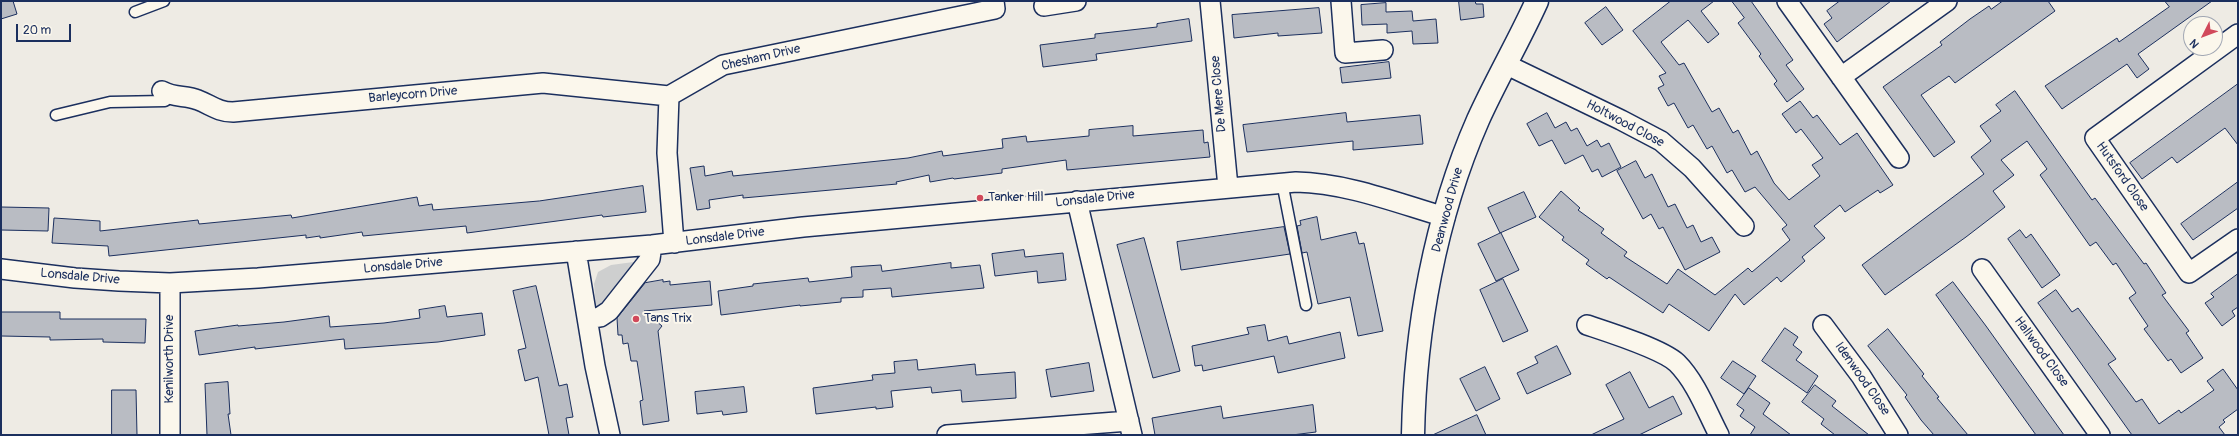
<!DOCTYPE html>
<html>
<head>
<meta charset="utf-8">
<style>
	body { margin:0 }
	#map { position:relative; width:2239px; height:436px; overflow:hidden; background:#eeebe4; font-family:Pangolin,sans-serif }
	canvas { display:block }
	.frame { position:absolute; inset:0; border:2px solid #1b2f5e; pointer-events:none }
	.north { position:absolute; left:2183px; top:16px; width:40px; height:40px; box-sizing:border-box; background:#fbf7ec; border:1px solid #a1a7b3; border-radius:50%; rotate:228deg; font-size:11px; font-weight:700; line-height:16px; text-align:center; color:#1b2f5e }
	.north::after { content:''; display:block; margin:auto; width:14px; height:18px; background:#d1495b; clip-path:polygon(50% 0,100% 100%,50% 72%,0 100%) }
	.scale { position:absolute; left:16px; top:24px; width:55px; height:18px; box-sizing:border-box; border:2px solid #1b2f5e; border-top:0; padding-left:5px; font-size:12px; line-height:14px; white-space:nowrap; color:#1b2f5e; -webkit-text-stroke:3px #fbf7ec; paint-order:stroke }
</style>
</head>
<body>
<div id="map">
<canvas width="2239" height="436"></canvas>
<div class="frame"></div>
<div class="north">N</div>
<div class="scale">20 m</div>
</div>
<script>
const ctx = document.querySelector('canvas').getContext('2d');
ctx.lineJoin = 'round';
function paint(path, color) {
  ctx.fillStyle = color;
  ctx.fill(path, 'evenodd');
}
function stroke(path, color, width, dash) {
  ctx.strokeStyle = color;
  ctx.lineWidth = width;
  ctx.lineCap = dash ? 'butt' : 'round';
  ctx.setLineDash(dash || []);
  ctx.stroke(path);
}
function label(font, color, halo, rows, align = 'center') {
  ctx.font = font + ' Pangolin,sans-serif';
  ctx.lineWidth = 4;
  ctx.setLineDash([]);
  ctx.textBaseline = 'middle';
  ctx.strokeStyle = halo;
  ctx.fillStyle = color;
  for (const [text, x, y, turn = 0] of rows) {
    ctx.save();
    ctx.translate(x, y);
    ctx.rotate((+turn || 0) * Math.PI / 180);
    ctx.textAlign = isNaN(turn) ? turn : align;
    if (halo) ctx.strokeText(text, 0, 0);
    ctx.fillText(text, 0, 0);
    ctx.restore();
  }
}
const green = new Path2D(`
	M641,261l-4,7 -38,40 -3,-1 -2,-23 4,-12 13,-7z`);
const building = new Path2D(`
	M1,1h12l4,13 -16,5z
	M1459,1h16l1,3h7l1,13 -23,3z
	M1671,1h43l-13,10 18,23 -11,9 -20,-23 -27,22 18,23 5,-2 28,49 7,-4 14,25 5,-3 13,25 6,-4 17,32 15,17 31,-24 -8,-11 11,-7 -22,-29 -5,4 -14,-19 18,-13 13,17 4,-3 23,30 17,-12 36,52 -13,8 -2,-3 -33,22 -5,-7 -26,21 11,12 -23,19 3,4 -24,21 -4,-5 -33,28 -9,-11 -26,37 -40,-27 -6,9 -54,-36 -2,2 -21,-15 3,-4 -27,-20 2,-3 -25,-20 22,-26 19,17 -2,2 26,19 -3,4 26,19 -3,4 43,28 11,-15 37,26 33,-27 4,4 38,-32 -8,-11 5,-4 -32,-38 -10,5 -13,-22 -5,3 -15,-27 -5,3 -14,-24 -5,3 -14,-25 -6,3 -10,-18 6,-3 -5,-9 7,-3 -33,-42z
	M1732,1h19l42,59 -7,5 18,24 -17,13 -13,-18 3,-3 -18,-25 2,-2 -23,-31 6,-5z
	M1840,1h51l-54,41 -13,-18 8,-6 -5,-7z
	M2003,1h45l7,10 -100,72 -6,-7 -28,19 34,47 -21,15 -51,-70 59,-42 -2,-3 30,-23 19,-13 2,3z
	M2165,1h47l-74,53 11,15 -12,9 -10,-14 -65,45 -17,-23 72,-48 2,4 50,-35z
	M1386,3v9l26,-1 1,10 23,-2 2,24 -25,1 -1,-13 -25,2v-9l-25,1 -1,-20z
	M1606,7l17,23 -21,15 -17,-22z
	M1319,8l3,25 -44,3v-3l-44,5 -2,-23z
	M1189,19l3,22 -96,13 1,6 -54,7 -3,-22 55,-7v-4l62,-7v-3z
	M1389,62l2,16 -49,5 -2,-15z
	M2238,84v61l-13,-17 -48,35 -5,-6 -30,22 -12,-16z
	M2015,91l77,109 3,-2 49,66 2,-1 20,30 -4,2 27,36 -3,2 17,25 -22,15 -10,-14 -3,2 -24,-32 4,-3 -19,-28 7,-5 -20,-30 -3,2 -17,-23 -6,4 -50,-71 7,-6 -20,-28 -26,19 13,15 -21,16 12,16 -39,30 -81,58 -23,-30 122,-91 -13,-17 20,-16 -11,-15 21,-15 -5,-6z
	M1346,113l1,9 73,-7 3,29 -70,6v-9l-106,11 -4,-27z
	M1547,113l8,15 11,-6 5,9 6,-3 10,18 10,-6 4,7 8,-4 12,24 -19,10 -4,-8 -6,3 -9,-17 -18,9 -13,-24 -13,6 -12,-22z
	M1133,126v10l70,-6 1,13 4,-1 2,15 -143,13 -1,-10 -64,9v4l-48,6 -1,-1 -23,4 -1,-7 -33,7 1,2 -154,14v-3l-34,5 1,8 -13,2 -7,-42 14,-2 1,10 27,-5 1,5 175,-18 34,-7 1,5 60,-8 -1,-9 24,-3 1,6 62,-6v-6z
	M1636,161l9,17 7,-4 16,33 7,-3 12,24 6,-3 8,17 11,-5 8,15 -35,18 -22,-43 -4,2 -8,-15 -8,5 -26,-48z
	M2238,182v26l-45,32 -12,-16z
	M643,186l3,26 -43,5 -1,-2 -135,18 -1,-7 -103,10 -1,-4 -42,6v-2l-14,2v-3l-197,21 -1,-10 -56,-3 2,-25 46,3v10l98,-11 1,4 92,-9 1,3 125,-21 2,9 13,-2 1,6 106,-9z
	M1524,192l12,25 -36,16 -12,-25z
	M1,207l48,1 -1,23 -47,-1z
	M1317,217l4,23 35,-8 3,12 5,-1 19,88 -25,5 -8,-39 -32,7 -11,-52 -5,1 -5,-27 4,-1 -1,-4z
	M1284,227l6,27 -109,16 -4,-28z
	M2020,230l6,8 5,-4 29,41 -18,13 -34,-49z
	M1501,233l18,37 -23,11 -18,-37z
	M1144,238l36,133 -27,7 -36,-133z
	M1024,250l1,7 38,-4 3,27 -28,3 -1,-12 -42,5 -3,-22z
	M951,263v5l29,-3 4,23 -92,9 -1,-9 -28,2v7l-22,1v4l-41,4v-1l-79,10 -3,-24 35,-5v-2l55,-6 1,4 43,-5 -1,-10 30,-2 1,6z
	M2238,274v33l-6,4 3,5 -13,10 -17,-23 9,-6 -3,-3z
	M1503,279l25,52 -25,11 -23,-52z
	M663,280v2l7,-1v4l40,-4 2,24 -68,6 18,15 -4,5 11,90 -26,4 -3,-24 3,-1 -6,-39h-6l-3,-18 -5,1 -1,-9h-4l-1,-17 28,-35z
	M1953,282l33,44 78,109h-28l-100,-140z
	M536,286l23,100 8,-2 6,33 -7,1 3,17h-20l-11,-58 -13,4 -7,-31 8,-2 -13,-57z
	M2056,290l16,22 6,-4 38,51 -8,5 28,38 6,-3 17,25 20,-14 2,3 33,-23 -7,-9 16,-12 15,21v19l-15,11 2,2 -6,5 6,8h-93l-94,-132z
	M445,306l2,11 35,-4 3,22 -47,7 -93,7 -1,-10 -89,10v-2l-56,8 -4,-24 43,-6v1l46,-4 45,-6 1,11 54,-4 36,-5 -1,-8z
	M1,312h59v7h86l-1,24 -42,-1v-3l-53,1v-3l-49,-1z
	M1265,325l3,16 19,-5 2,8 51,-12 5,26 -67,15 -4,-17 -71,15 -1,-6 -7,1 -3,-20 57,-12 -2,-6z
	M1785,328l13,9 -5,8 9,7 -6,8 22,16 -11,17 -45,-32z
	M1888,329l36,45 -2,2 17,21 -2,1 31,37h-34l-13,-15 -16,-23 2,-2 -39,-49z
	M1557,346l14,28 -44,20 -10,-21 21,-10 -3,-6z
	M917,360l1,10 57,-6 1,11 39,-3 1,26 -54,4 -1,-12 -29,3 -1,-6 -40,4 2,16 -17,2v-2l-60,7 -3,-26 60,-8 -1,-5 23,-2 -1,-11z
	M1733,361l23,15 -12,18 -23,-16z
	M1089,363l5,28 -43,6 -5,-27z
	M1485,367l15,32 -24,12 -16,-32z
	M1630,372l19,36 24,-12 9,18 -43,21h-48l33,-16 -18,-34z
	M228,382l2,32h-2l3,21h-24l-2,-51z
	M1815,385l21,16 -4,5 37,29h-34l-14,-11 3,-5 -22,-17z
	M744,387l3,25 -24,3 -1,-4 -25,3 -2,-22z
	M1749,388l21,15 -7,11 28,21h-41l5,-8 -15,-11 4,-6 -7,-5z
	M112,390h24l1,45h-25z
	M1313,405l3,27 -24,3h-137l-3,-17 69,-12 2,12z
	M1477,415l9,20h-53z`);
const lane = new Path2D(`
	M135,12l29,-11
	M56,115l54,-13 55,-1 6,-5
	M1282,182l24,123`);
const street = new Path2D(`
	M1210,1l18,186
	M1341,1l4,52 38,-3
	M1787,1l112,157
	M1044,6l32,-5
	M2238,34l-143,104 94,135 49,-34
	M1505,64l116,56 40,21 31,27 52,58
	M1841,77l106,-76
	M162,91c12,7 24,4 36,9 13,5 20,12 35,12l310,-29 126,13
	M1077,201l55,234
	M674,243l-7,-90 2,-57 54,-31 272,-56 -1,-8
	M576,251l19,115 15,69
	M1,269l74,9 44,3 51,2 88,-5 394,-33 151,-18 493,-45c51,1 101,21 149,35
	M1982,269l118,166
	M170,283v152
	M588,319l12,-2 9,-6 41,-52 2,-14
	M1587,325c21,7 75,24 90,38 19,19 30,49 42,72
	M1823,325l38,51 37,59
	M947,435l182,-14`);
const secondary = new Path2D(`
	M1413,435c2,-106 22,-217 65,-315 18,-40 41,-79 59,-119`);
const markers = [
	[980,198,4,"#d1495b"],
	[636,319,4,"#d1495b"]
];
const streetNames = [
	["Chesham Drive",761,58,-13],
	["De Mere Close",1219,94,-95],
	["Barleycorn Drive",413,95,-5],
	["Holtwood Close",1625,124,28],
	["Hutsford Close",2122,177,55],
	["Lonsdale Drive",1095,199,-6],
	["Deanwood Drive",1448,210,-75],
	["Lonsdale Drive",725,237,-7],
	["Lonsdale Drive",403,266,-5],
	["Lonsdale Drive",80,277,5],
	["Hallwood Close",2041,352,54],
	["Kenilworth Drive",170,359,-90],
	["Idenwood Close",1862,379,55]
];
const poiNames = [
	["Tanker Hill",988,198],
	["Tans Trix",644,319]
];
paint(green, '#cecfcf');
paint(building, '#b9bcc3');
stroke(building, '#1b2f5e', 1);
stroke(lane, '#1b2f5e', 13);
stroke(street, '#1b2f5e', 22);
stroke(secondary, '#1b2f5e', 25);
stroke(lane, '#fbf7ec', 10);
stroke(street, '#fbf7ec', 19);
stroke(secondary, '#fbf7ec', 22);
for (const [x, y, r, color] of markers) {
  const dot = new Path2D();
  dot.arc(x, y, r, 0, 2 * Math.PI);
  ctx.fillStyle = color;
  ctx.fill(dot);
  stroke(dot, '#fbf7ec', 1.5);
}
label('13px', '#1b2f5e', '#fbf7ec', streetNames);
label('13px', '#1b2f5e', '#fbf7ec', poiNames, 'left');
</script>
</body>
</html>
